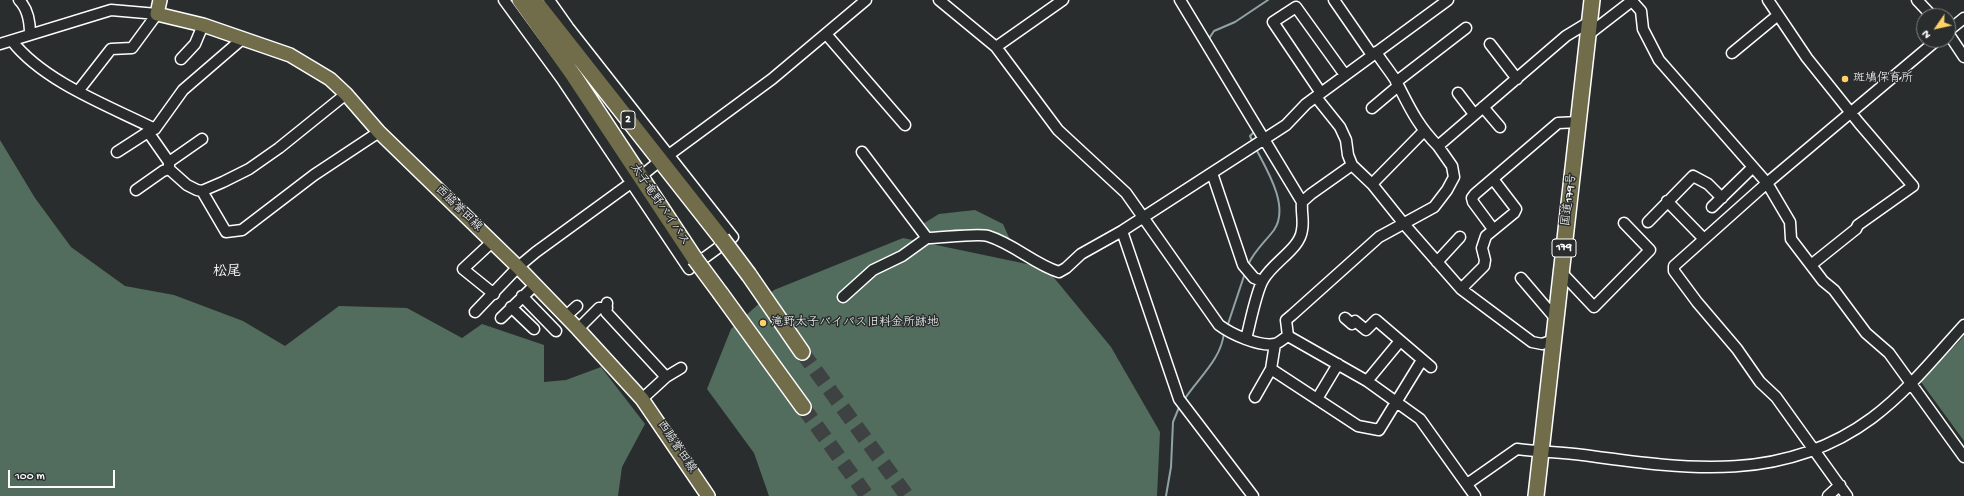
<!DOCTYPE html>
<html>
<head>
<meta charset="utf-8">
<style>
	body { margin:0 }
	#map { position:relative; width:1964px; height:496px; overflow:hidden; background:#2a2d2e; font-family:"Gochi Hand",sans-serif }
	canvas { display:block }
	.north { position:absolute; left:1916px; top:8px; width:40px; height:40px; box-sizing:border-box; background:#2a2d2e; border:1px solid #7f8182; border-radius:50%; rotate:236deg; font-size:11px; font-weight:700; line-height:16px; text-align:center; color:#fff }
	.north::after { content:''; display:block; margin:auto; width:14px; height:18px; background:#ffd166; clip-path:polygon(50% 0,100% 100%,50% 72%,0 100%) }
	.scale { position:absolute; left:8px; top:470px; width:107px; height:18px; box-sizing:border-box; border:2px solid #fff; border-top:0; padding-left:5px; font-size:12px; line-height:14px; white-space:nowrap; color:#fff; -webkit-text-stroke:3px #2a2d2e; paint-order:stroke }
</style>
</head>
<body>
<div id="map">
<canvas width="1964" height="496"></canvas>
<div class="north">N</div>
<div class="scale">100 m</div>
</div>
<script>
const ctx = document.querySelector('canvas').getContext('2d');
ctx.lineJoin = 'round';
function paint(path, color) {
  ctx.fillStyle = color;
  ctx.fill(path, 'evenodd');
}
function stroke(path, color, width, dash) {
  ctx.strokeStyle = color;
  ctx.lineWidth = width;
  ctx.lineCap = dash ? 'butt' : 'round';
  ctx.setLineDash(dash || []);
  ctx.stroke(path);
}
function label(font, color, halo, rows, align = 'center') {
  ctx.font = font + ' "Gochi Hand","Klee One",sans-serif';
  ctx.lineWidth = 3;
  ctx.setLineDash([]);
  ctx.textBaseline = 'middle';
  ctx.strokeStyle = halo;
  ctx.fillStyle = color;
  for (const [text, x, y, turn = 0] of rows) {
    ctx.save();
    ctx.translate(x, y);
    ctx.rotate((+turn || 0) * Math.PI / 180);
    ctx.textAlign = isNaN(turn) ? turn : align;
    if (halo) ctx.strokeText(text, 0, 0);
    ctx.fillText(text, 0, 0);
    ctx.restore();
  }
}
const green = new Path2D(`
	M0,140l35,58 36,49 54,39 49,9 69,26 42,25 54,-40 68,2 55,30 20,-14 62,21v37l22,-2 35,-13 44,57 -23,43 -4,29h-618z
	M975,210l28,14 9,20 -34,-14 -50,6 -7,-11 18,-11z
	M903,238l143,30 65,79 49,85 -3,64h-388l-15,-43 -47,-64 24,-60 43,-39z
	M1964,336v105l-43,-59z`);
const stream = new Path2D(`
	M1208,40l6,-9 21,-9 33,-22
	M1253,143l-3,-7 6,-6
	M1248,265c6,-14 17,-23 26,-35 16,-23 -7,-60 -18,-81
	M1227,327l18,-54
	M1184,400c14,-22 37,-40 40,-67
	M1166,496l5,-29 2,-45 7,-17`);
const highwayTunnel = new Path2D(`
	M802,352l105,144
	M803,407l64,89`);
const minor = new Path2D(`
	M19,0c9,9 11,22 11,34
	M504,0l57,78 128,191 44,-32 -165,-210 -19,-27
	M939,0l57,47 62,83 68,63 93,132c12,9 40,22 56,19 4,-1 9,-6 13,-8
	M1180,0l122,202
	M1334,0l38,55
	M1631,0l10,11 2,18 16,31 108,123 23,39 1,17 32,42 11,9 32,43 23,20 75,104
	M1768,0l39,58 52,65 54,63 -55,39 -2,4 -45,36
	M1917,0l15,16
	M1948,31l16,-13
	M1948,33l16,24
	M826,34l79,91
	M1589,34l44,-34
	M241,40l-58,50 -28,39 -7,3 21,30v7l18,16 10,5 5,1 21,-9 26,-13 30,-21 67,-54
	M12,41c32,41 97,65 143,88
	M0,44l111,-34 46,4 -25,34 -21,1 -32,41
	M1490,44l27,35
	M996,47l67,-47
	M1376,52c6,10 14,19 20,29 13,25 21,44 42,65
	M1732,53l46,-38
	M181,59l14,-15 8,-19
	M1396,82l70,-54
	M1321,93l-48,-71 23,-15 49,68
	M1458,93l16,21
	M1316,97l24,30 6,13 2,15 4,10 20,19 32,40 57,65 71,53 10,2 12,-4
	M1483,107l17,20
	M1372,108l25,-21
	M117,152l31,-20
	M862,152l65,86c13,0 51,-5 61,-2 26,8 46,28 71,36l7,-4 15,-14 41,-23 164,-106 20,-21 15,-11 127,-93
	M666,157l106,-78 94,-79
	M169,162l33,-23
	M645,173l11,-9
	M1212,173l31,92 11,13 8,3
	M1372,184l51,-52
	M136,190l27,-19 6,-2
	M202,191l24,41 16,-2 72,-55 65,-43
	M1667,201l37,38
	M1712,207l41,-40
	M1648,222l45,-46 15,8 14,14
	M1493,229l-20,-27 -1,-4 3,-4 83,-71 21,-1
	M1122,231l57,168 74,97
	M492,242l-29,27 31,25
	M1437,262l23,-25
	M1561,272l33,35 56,-57 -26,-27
	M1521,278l35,41
	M1461,289l23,-23 1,-6 -3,-12 4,-12 28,-23 2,-4 -23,-30
	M522,296l34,35
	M843,297l30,-27 29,-14 25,-18
	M607,303l-1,9 60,65
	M511,307l23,22
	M475,312l43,-45 18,-15 99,-72
	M566,316l11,-10
	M501,318l34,-33
	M1345,318l7,6 3,-3 11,9 10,-10 55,47
	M578,329l21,-21h8
	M1288,336l-2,-16 6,-5 87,-78 55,-30 13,-17 7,-13 -2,-11 -14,-20 128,-110 23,-14
	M1288,336l79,45 53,38 55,77
	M1246,339c4,-15 10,-47 17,-59 10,-18 37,-31 39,-50 2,-9 -1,-18 0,-28l9,-8 41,-29
	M1271,369l87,57 21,4 43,-70
	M1367,381l33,-40
	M1255,397l16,-28 4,-25
	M642,399l24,-22 15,-9
	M1317,399l21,-35
	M1467,484l50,-35c22,3 44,3 66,6 102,14 200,29 289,-37 35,-26 63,-61 92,-93
	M1828,496l12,-11
	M1847,496l-71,-99 -16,-15 -23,-33 -40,-47 -23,-31v-5l93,-83 170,-143`);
const major = new Path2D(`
	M160,0l-3,14 46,11 87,30 40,24 16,15 33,38 139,135 60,62 64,70 66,97`);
const highway = new Path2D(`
	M520,0l54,76 121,183
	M534,0l188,239
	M749,275l53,77
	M721,294l82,113
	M1536,496l56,-496`);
const highwayBridge = new Path2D(`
	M722,239l27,36
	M695,259l26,35`);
const markers = [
	[1845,79,4,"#ffd166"],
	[763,323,4,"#ffd166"]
];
const shields = [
	[628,120,14],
	[1564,248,24]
];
const shieldNames = [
	["2",628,120],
	["179",1564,248]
];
const poiNames = [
	["斑鳩保育所",1853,79],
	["滝野太子バイパス旧料金所跡地",771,323]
];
const streetNames = [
	["国道179号",1570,200,-83],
	["太子竜野バイパス",659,205,56],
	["西脇誉田線",458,209,44],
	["西脇誉田線",676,447,56]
];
const quarterNames = [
	["松尾",227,273]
];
paint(green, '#526d5d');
stroke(stream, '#91a3a5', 2);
stroke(highwayTunnel, '#3f4243', 15, [15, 8]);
stroke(minor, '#fff', 13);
stroke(major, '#fff', 16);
stroke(highway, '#fff', 18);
stroke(minor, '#2a2d2e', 10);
stroke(major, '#716d4b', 13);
stroke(highway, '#716d4b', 15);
stroke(highwayBridge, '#fff', 18, []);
stroke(highwayBridge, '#716d4b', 15);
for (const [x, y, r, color] of markers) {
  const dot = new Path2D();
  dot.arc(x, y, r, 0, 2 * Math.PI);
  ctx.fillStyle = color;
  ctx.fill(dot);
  stroke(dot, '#2a2d2e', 1.5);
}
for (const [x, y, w] of shields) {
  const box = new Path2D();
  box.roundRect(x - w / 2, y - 9, w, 18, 3);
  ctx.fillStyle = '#2a2d2e';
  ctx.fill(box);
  stroke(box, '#fff', 1);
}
label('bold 11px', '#fff', null, shieldNames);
label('12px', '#fff', '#2a2d2e', poiNames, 'left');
label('12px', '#fff', '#2a2d2e', streetNames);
label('bold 14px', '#fff', '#2a2d2e', quarterNames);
</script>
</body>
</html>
